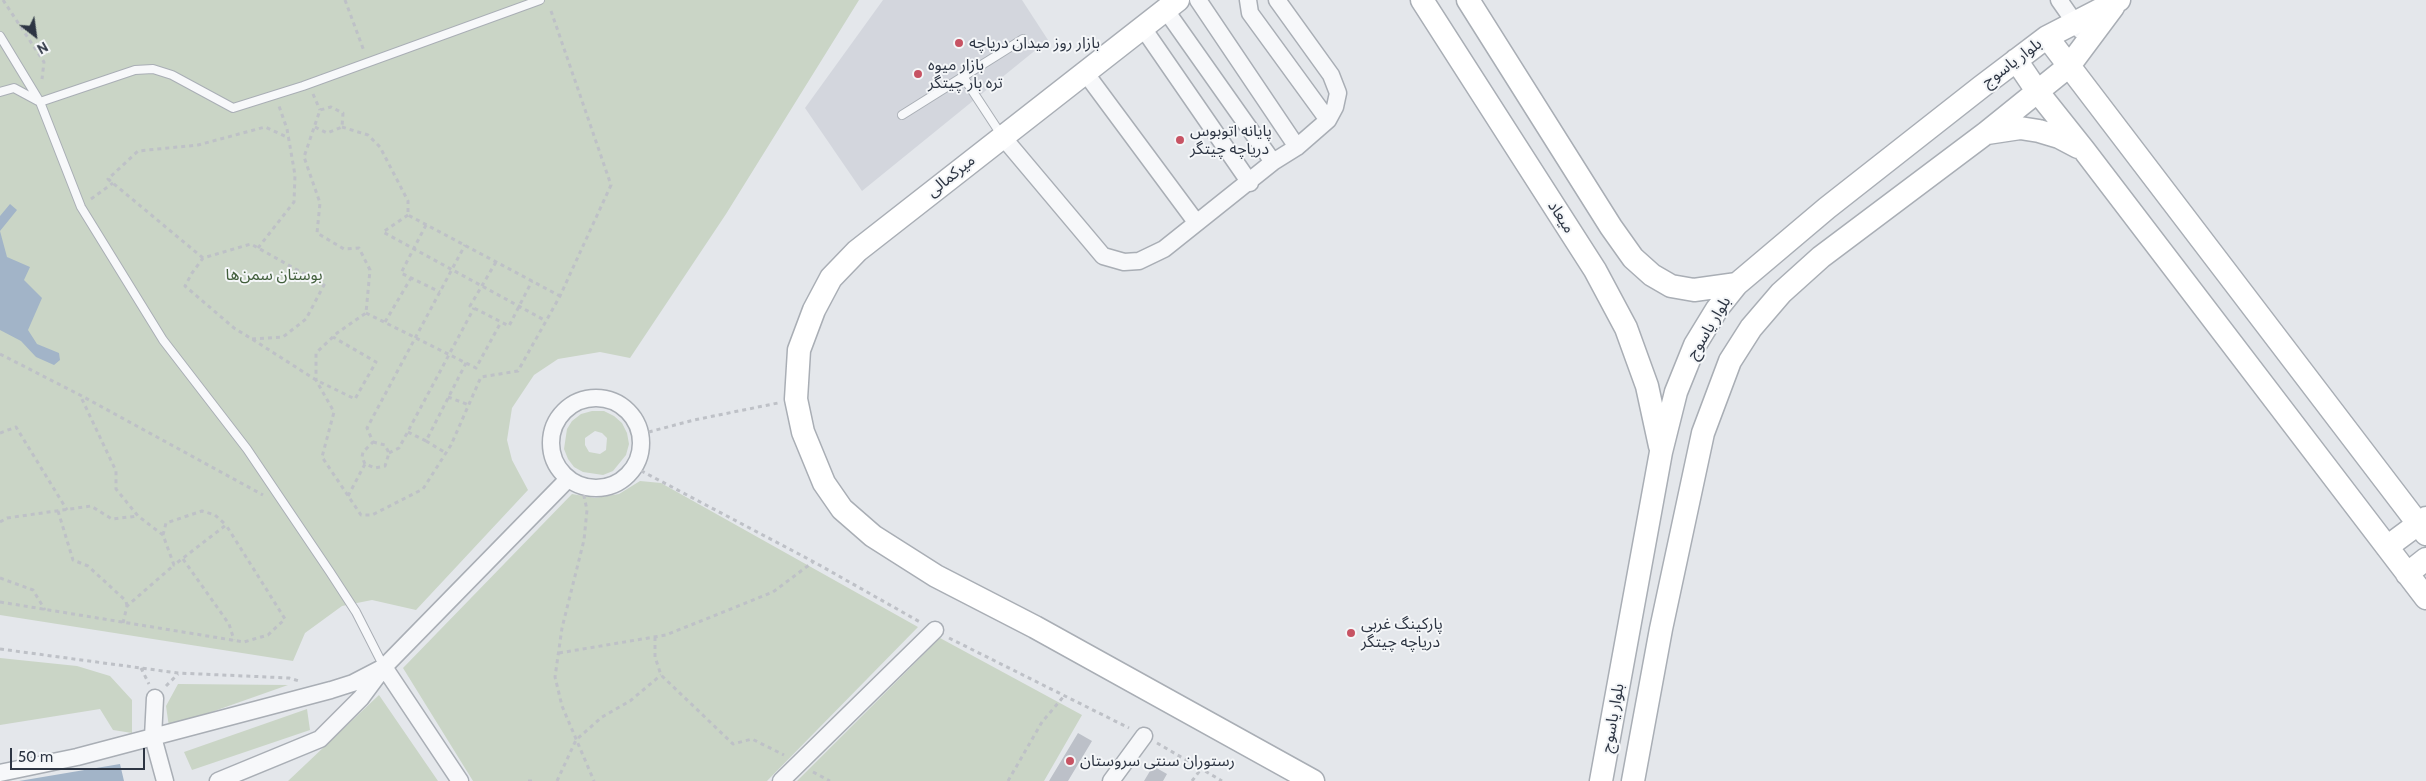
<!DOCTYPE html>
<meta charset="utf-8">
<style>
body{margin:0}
#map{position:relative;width:2426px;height:781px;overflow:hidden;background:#e4e7eb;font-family:Cabin,sans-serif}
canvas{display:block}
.north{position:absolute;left:10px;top:10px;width:50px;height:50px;-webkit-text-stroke:4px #f4f6f8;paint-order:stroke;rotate:150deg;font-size:14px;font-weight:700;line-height:20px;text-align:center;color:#2d3543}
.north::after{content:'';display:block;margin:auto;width:18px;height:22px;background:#2d3543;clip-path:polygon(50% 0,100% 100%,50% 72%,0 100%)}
.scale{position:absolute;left:10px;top:748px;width:135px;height:22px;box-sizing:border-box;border:2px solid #2d3543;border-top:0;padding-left:6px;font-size:15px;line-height:18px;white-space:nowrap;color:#2d3543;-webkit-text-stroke:4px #f4f6f8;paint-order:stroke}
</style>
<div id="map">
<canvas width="2426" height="781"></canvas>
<div class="north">N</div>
<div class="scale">50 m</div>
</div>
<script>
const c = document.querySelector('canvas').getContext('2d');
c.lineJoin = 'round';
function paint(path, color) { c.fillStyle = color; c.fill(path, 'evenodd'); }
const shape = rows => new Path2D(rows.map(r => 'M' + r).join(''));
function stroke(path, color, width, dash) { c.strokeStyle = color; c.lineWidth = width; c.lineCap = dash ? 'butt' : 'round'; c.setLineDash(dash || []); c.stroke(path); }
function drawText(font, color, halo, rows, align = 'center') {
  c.font = font + ' Cabin,"Noto Sans Arabic",sans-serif'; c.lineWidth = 4; c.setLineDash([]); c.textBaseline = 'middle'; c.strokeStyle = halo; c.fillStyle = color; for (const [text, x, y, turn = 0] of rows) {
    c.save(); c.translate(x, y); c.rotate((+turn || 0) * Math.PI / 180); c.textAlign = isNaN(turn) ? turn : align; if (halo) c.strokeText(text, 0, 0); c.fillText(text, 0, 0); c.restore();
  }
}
const built = shape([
 [883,0,1022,0,1048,40,862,191,805,108]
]);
const green = shape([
 [0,0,859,0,726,214,630,358,600,352,558,359,534,375,512,408,507,440,512,460,528,490,416,610,372,600,342,606,305,633,293,661,0,615],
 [592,411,604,411,614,416,622,423,627,433,629,444,626,455,613,471,603,475,583,472,574,467,568,459,564,449,567,429,572,421,581,414],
 [595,431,602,433,607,438,606,450,600,454,589,452,585,445,585,438],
 [640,481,661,483,918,627,767,781,473,781,403,668,572,494,595,498,619,494],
 [940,638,1082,715,1044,781,797,781],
 [0,658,77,666,110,676,132,700,132,733,113,730,100,709,0,725],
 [178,684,288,685,169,727,166,706],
 [379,695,438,781,288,781],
 [307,709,310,730,192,770,184,752]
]);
const water = shape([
 [10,204,17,210,0,231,7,257,30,267,24,280,42,298,28,330,37,344,59,353,60,360,54,365,36,357,21,341,0,330,0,216],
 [120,764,124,781,19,781]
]);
const building = shape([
 [1078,733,1092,741,1068,781,1049,781],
 [1153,766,1167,774,1163,781,1144,781]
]);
const path = shape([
 [3,0,44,62,42,79],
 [345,0,364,51],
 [313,94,320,110],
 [315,127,327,133,342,127,343,113,331,107,320,110,304,157,320,203,317,233,344,249,359,248,370,270,366,313,337,333,316,353,316,380,334,412,322,457,361,515,372,515,423,489,451,445,481,377,518,371,560,296,611,185,550,8],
 [342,127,368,135,380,147,408,201,408,215,560,296],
 [91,199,113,183],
 [408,215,383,232,546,321],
 [426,225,401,273,440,292],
 [258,248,294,202,295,175,287,129,279,106],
 [203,258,108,179,138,151,198,145,265,127,289,138],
 [496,262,470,306,509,326,532,281],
 [366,313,476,368,501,322],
 [385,322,411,278],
 [252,339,283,337,306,319,324,285,251,244,203,258,192,273,185,286,234,328,252,339,316,380,355,399,376,362,333,337],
 [0,354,80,395,263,495],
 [448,397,469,405],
 [408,432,426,441,466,363],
 [0,433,16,427,67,510],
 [641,434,694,420,778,403],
 [426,441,446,453],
 [373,442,385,445,389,453,385,466,375,468,365,464,362,457,363,452,373,442,367,428,465,245],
 [389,453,399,448,474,308],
 [634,467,814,562,920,622],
 [582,487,587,510,584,540,562,628,555,677,562,706,594,781],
 [348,496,365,464],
 [58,511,73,560,88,566,126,601,127,606],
 [0,522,7,518,91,506,112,519,138,516],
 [163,535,166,523,202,511,215,515,226,525],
 [183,559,229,624,234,640],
 [0,578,33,590,45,610],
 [0,602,244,642,268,635,285,619,226,525,174,565,163,535,138,516,116,489,116,471,80,395],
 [123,623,127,606,174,565],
 [655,637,655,657,661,675,733,744,752,739,784,755],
 [949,638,1129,728],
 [0,649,178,673,289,678,299,681],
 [559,653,666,635,773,592,813,562],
 [141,668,149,684],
 [166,686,178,674],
 [1157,743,1222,781],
 [813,772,830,781],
 [528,781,532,781],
 [557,781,576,740,602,717,630,701,661,675],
 [1008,781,1042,722,1064,696],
 [1192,781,1201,769]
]);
const lane = shape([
 [0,36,40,102,81,207,163,340,247,449,330,572,356,612,384,667],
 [964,78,1002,136],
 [0,92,14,88,40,102,135,70,153,69,172,75,233,108,303,86,540,0],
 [902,115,1023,39]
]);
const street = shape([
 [1198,0,1297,147],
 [1248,0,1250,13,1328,120],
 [2059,0,2080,30],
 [1165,9,1273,162],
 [1143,28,1250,183],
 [1084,71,1196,222],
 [1002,136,1103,256,1124,262,1139,261,1164,249,1273,162,1297,147,1328,120,1335,107,1338,93,1331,75,1277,0],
 '551 443a45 45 0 1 1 90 0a45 45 0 1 1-90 0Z',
 [384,667,460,781],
 [155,698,153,737,165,781],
 [0,773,77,757,331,690,353,683,380,669],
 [218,781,320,739,361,698,384,667,568,479],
 [781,781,935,630],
 [1111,781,1144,736]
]);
const secondary = shape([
 [1178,0,857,251,831,278,814,310,799,350,796,399,803,432,824,483,842,509,873,536,936,576,1035,627,1313,781],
 [1422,0,1595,270,1626,328,1647,386,1660,446],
 [1468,0,1611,227,1633,258,1652,275,1671,286,1694,290,1737,284],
 [2047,37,2426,534],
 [2016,60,2037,91,2084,150,2426,598],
 [1987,133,2020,128,2039,131,2059,137,2078,147],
 [2387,547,2426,518],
 [2407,574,2426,559],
 [1601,781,1661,452,1676,392,1695,345,1717,309,1737,284,1827,208,1981,87,2047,37,2119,0],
 [1633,781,1661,629,1703,433,1730,361,1751,328,1781,293,1821,257,1986,133,2069,66,2113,7]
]);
const markers = [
 [959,43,5,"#c75363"],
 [918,74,5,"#c75363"],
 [1180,140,5,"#c75363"],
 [1351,633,5,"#c75363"],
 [1070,761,5,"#c75363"]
];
const poiNames = [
 ["بازار روز میدان دریاچه",969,43],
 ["بازار میوه",928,65],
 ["تره بار چیتگر",928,83],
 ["پایانه اتوبوس",1190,131],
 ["دریاچه چیتگر",1190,149],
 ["پارکینگ غربی",1361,624],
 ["دریاچه چیتگر",1361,642],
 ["رستوران سنتی سروستان",1080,761]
];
const streetNames = [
 ["بلوار یاسوج",2012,63,-37],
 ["میرکمالی",951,176,-39],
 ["میعاد",1561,217,57],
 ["بلوار یاسوج",1709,328,-59],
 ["بلوار یاسوج",1613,718,-80]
];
const parkNames = [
 ["بوستان سمن‌ها",274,275]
];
paint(built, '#d3d6dd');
paint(green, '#cad5c6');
paint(water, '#a2b4c8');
paint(building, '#bcc0c8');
stroke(lane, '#a9aeb5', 10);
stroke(street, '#a9aeb5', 19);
stroke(secondary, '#a9aeb5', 25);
stroke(path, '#bec1c7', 3, [4, 4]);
stroke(lane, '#f7f8fa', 8);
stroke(street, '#f7f8fa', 16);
stroke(secondary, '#fff', 22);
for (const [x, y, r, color] of markers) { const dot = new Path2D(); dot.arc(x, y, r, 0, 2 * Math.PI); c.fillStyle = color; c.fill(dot); stroke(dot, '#f4f6f8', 2); }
drawText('16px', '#2d3543', '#f4f6f8', poiNames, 'left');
drawText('16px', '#2d3543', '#f4f6f8', streetNames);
drawText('16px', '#415e3b', '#f4f6f8', parkNames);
</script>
